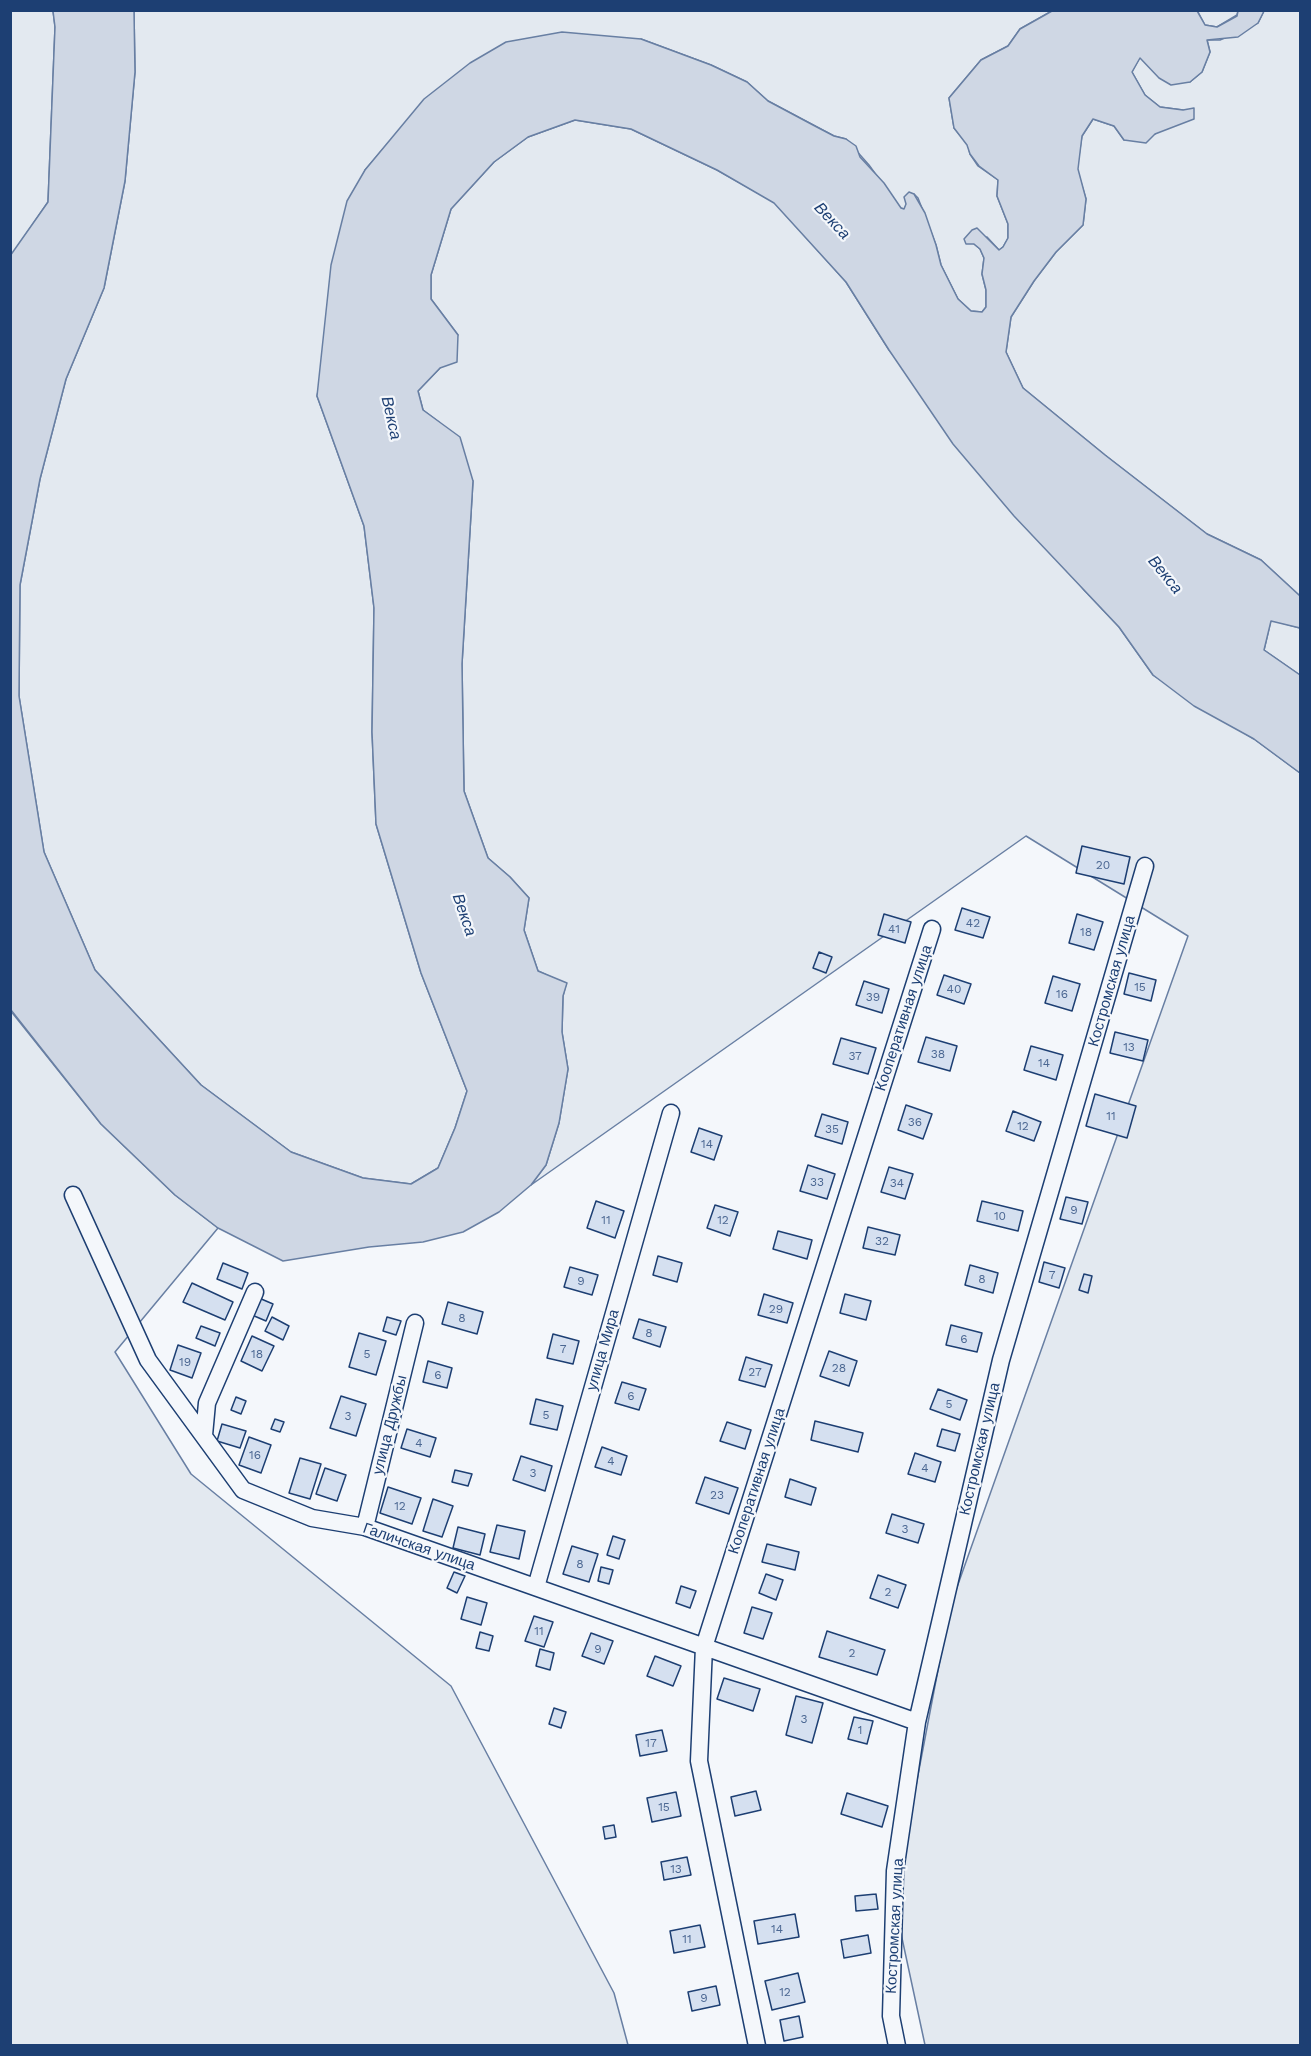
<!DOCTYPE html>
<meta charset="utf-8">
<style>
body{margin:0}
#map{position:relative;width:1311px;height:2056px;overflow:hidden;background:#f4f7fb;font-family:"Work Sans",sans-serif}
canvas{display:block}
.frame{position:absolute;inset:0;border:12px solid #1d3f73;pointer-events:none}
</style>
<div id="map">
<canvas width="1311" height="2056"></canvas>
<div class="frame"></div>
</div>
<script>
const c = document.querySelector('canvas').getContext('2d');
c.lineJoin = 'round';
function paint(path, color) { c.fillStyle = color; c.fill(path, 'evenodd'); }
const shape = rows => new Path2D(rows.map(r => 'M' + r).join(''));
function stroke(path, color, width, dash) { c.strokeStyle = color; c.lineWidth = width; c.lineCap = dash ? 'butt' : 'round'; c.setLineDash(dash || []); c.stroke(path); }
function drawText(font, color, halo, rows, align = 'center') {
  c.font = font + ' "Work Sans",sans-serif'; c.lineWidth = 4.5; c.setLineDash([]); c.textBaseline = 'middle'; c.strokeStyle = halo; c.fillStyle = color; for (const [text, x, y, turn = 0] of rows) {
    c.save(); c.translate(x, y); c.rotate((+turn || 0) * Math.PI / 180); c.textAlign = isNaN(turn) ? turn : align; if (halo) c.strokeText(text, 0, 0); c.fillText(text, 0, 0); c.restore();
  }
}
const green = shape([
 [1197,10,1238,11,1237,15,1217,27,1205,25,1197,10],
 [11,11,53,11,55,27,48,202,11,256,11,11],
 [134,11,1052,11,1020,29,1008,46,981,60,949,98,954,128,968,145,970,154,978,166,998,180,997,196,1008,224,1008,238,1003,247,999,250,987,237,974,244,980,249,984,258,982,274,986,290,986,307,982,312,971,311,958,299,941,265,936,245,918,198,914,194,904,209,900,208,869,165,846,139,834,136,768,101,747,82,711,65,641,39,389,142,365,170,317,396,364,526,374,608,372,732,376,824,421,973,467,1091,455,1128,438,1168,411,1184,363,1178,291,1152,201,1085,95,970,44,852,19,696,20,585,40,479,66,379,104,288,125,181,135,72,134,11],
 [1264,11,1300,11,1300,596,1261,560,1207,534,1105,455,1023,388,1006,352,1011,317,1034,281,1056,252,1083,225,1086,199,1077,169,1082,136,1093,119,1114,126,1124,140,1155,134,1183,110,1160,107,1145,95,1132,72,1140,57,1148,65,1190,82,1202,72,1210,52,1207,40,1220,40,1258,23,1264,11],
 [575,120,631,129,717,170,774,202,846,282,889,350,1084,590,1119,627,1153,675,1254,739,1300,773,1300,2045,925,2045,894,1901,950,1607,1188,936,1026,836,531,1185,546,1165,559,1123,568,1069,562,1032,563,996,566,984,538,971,524,930,529,898,510,877,488,858,464,791,462,664,473,481,439,422,423,410,418,391,440,368,458,335,431,299,431,275,451,209,494,162,528,137,575,120],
 [1271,620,1300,628,1300,675,1264,650,1271,620],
 [10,1010,101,1124,175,1195,218,1228,115,1352,191,1474,451,1686,614,1993,628,2045,11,2045,10,1010]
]);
const water = shape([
 [53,11,134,11,135,72,125,181,104,288,66,379,40,479,20,585,19,696,44,852,95,970,201,1085,291,1152,363,1178,411,1184,438,1168,455,1128,467,1091,421,973,376,824,372,732,374,608,364,526,317,396,331,265,347,201,365,170,424,99,470,63,506,42,562,32,641,39,711,65,747,82,768,101,813,125,834,136,846,139,856,146,860,157,884,183,901,208,904,209,906,204,904,197,909,192,914,194,925,213,936,245,941,265,958,299,971,311,982,312,986,307,986,290,982,274,984,258,980,249,974,244,966,244,964,239,972,230,977,228,999,250,1003,247,1008,238,1008,224,997,196,998,180,979,166,970,154,967,145,954,128,949,98,981,60,1008,46,1020,29,1052,11,1197,11,1205,25,1217,27,1237,16,1238,11,1264,11,1258,23,1238,37,1207,40,1210,52,1202,72,1190,82,1171,85,1159,78,1140,58,1132,72,1145,95,1160,107,1183,110,1194,108,1194,119,1155,134,1146,143,1124,140,1114,126,1093,119,1082,136,1078,169,1086,199,1083,225,1056,252,1034,281,1011,317,1006,352,1023,388,1105,455,1207,534,1261,560,1300,596,1300,628,1271,621,1264,650,1300,675,1300,773,1254,739,1194,706,1153,675,1119,627,1014,516,953,444,889,350,846,282,774,203,717,170,631,129,575,120,528,137,494,162,451,209,431,275,431,299,458,335,457,362,440,368,418,391,423,410,460,437,473,481,462,664,464,791,488,858,510,877,529,898,524,930,538,971,567,983,563,996,562,1032,568,1069,559,1123,546,1165,531,1185,499,1212,463,1232,423,1242,369,1247,283,1261,218,1228,175,1195,101,1124,11,1010,10,256,48,202,55,27,53,11]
]);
const building = shape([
 [1082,846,1130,857,1124,884,1076,873,1082,846],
 [962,908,990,917,983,938,955,930,962,908],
 [884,914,911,922,905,943,878,935,884,914],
 [1077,914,1103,922,1094,950,1069,943,1077,914],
 [819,952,832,957,826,973,813,968,819,952],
 [1129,973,1156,980,1151,1001,1124,994,1129,973],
 [944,975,971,984,964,1004,937,995,944,975],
 [1053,976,1080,984,1072,1011,1045,1003,1053,976],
 [864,981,889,989,882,1013,856,1005,864,981],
 [1115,1032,1148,1040,1143,1061,1110,1053,1115,1032],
 [926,1037,957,1046,950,1071,918,1062,926,1037],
 [841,1038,876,1048,868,1074,833,1064,841,1038],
 [1031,1046,1063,1055,1056,1080,1024,1070,1031,1046],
 [1095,1094,1136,1106,1127,1138,1086,1126,1095,1094],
 [906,1105,932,1114,923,1139,898,1130,906,1105],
 [1013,1111,1041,1122,1034,1141,1006,1131,1013,1111],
 [822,1114,848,1122,842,1144,815,1136,822,1114],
 [699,1128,722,1136,714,1160,691,1152,699,1128],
 [808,1165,835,1174,827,1199,800,1191,808,1165],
 [889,1167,913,1174,905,1199,881,1192,889,1167],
 [1066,1197,1088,1202,1082,1224,1060,1219,1066,1197],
 [596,1201,624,1211,615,1238,587,1228,596,1201],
 [982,1201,1023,1211,1018,1231,977,1221,982,1201],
 [715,1205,738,1212,730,1236,707,1228,715,1205],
 [868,1227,900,1235,895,1255,863,1248,868,1227],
 [778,1231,812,1240,807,1259,773,1249,778,1231],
 [658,1256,682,1263,677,1282,653,1275,658,1256],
 [1044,1262,1065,1268,1059,1288,1039,1282,1044,1262],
 [223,1263,248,1273,242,1289,217,1279,223,1263],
 [970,1265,998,1273,993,1293,965,1285,970,1265],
 [570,1267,598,1275,592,1295,564,1287,570,1267],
 [1084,1274,1092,1276,1088,1293,1079,1290,1084,1274],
 [192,1283,233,1302,225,1320,183,1302,192,1283],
 [764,1294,793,1303,787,1323,758,1315,764,1294],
 [845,1294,871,1301,866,1320,840,1313,845,1294],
 [259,1298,273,1304,266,1321,252,1315,259,1298],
 [448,1302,483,1312,477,1334,442,1324,448,1302],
 [272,1317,289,1326,283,1340,265,1331,272,1317],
 [387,1317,401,1321,396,1335,383,1331,387,1317],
 [639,1319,666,1327,660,1347,633,1338,639,1319],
 [951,1325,982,1333,977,1352,946,1345,951,1325],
 [201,1326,220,1333,215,1346,196,1338,201,1326],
 [359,1333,386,1341,376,1375,349,1367,359,1333],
 [553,1334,579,1341,573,1364,547,1358,553,1334],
 [252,1336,274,1346,262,1371,241,1361,252,1336],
 [178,1345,201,1353,192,1378,170,1370,178,1345],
 [829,1351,857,1361,849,1386,820,1376,829,1351],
 [746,1357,772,1365,765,1387,739,1380,746,1357],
 [428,1361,452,1368,447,1388,423,1382,428,1361],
 [622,1382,646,1389,639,1410,615,1403,622,1382],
 [938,1389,967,1400,960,1420,930,1409,938,1389],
 [341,1396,366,1404,356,1436,330,1428,341,1396],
 [236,1397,246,1401,241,1414,231,1410,236,1397],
 [536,1399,563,1406,557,1430,530,1424,536,1399],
 [275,1419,284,1422,280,1432,271,1429,275,1419],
 [815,1421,863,1433,858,1452,811,1440,815,1421],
 [727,1422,751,1430,745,1449,720,1441,727,1422],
 [222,1424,246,1431,240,1448,217,1441,222,1424],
 [407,1429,436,1438,430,1457,401,1448,407,1429],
 [942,1429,960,1434,955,1451,937,1446,942,1429],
 [249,1437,271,1445,261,1473,239,1465,249,1437],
 [602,1447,627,1456,621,1475,595,1467,602,1447],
 [915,1453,941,1462,935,1482,908,1474,915,1453],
 [521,1456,552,1466,545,1491,513,1480,521,1456],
 [300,1458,321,1464,310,1499,289,1493,300,1458],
 [325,1468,346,1475,337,1501,316,1494,325,1468],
 [455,1470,472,1474,468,1486,452,1482,455,1470],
 [705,1477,738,1488,729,1514,696,1503,705,1477],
 [790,1479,816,1488,811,1505,785,1497,790,1479],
 [388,1487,421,1498,412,1524,380,1513,388,1487],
 [433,1499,453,1506,442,1537,423,1531,433,1499],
 [892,1514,924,1524,918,1543,886,1533,892,1514],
 [497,1525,525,1531,519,1559,490,1552,497,1525],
 [458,1527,485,1534,480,1555,453,1548,458,1527],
 [613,1536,625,1540,619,1559,607,1555,613,1536],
 [767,1544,799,1552,795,1570,762,1562,767,1544],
 [572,1546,598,1554,589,1582,563,1574,572,1546],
 [601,1567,613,1570,609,1584,598,1581,601,1567],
 [454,1572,465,1576,457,1593,447,1588,454,1572],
 [766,1574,783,1580,776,1600,759,1593,766,1574],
 [878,1575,906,1585,898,1608,870,1598,878,1575],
 [681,1586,696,1591,690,1608,676,1603,681,1586],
 [467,1597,487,1603,481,1625,461,1619,467,1597],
 [752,1607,772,1613,763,1639,744,1633,752,1607],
 [534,1616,553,1622,544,1647,525,1641,534,1616],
 [827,1631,885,1650,877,1675,819,1657,827,1631],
 [480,1632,493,1636,489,1651,476,1648,480,1632],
 [591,1633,613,1641,604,1664,582,1656,591,1633],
 [540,1649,554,1653,550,1670,536,1666,540,1649],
 [655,1656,681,1666,673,1686,647,1676,655,1656],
 [724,1678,760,1689,753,1711,717,1699,724,1678],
 [796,1696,823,1703,812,1743,786,1735,796,1696],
 [554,1708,566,1712,561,1728,549,1724,554,1708],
 [854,1717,873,1721,867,1744,848,1739,854,1717],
 [662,1730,667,1751,640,1756,636,1735,662,1730],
 [756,1791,761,1810,735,1816,731,1797,756,1791],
 [676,1792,681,1816,652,1822,647,1798,676,1792],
 [847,1793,888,1806,882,1827,841,1814,847,1793],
 [614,1825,616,1837,605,1839,603,1827,614,1825],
 [687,1857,691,1875,664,1880,661,1862,687,1857],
 [876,1894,878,1909,856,1911,855,1896,876,1894],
 [795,1914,799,1937,758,1944,754,1921,795,1914],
 [700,1925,705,1947,674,1953,670,1931,700,1925],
 [868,1935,871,1953,844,1958,841,1940,868,1935],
 [798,1973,805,2002,772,2010,765,1981,798,1973],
 [716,1986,720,2005,692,2011,688,1992,716,1986],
 [799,2016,803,2037,784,2041,780,2020,799,2016]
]);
const minor = shape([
 [73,1195,148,1360,243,1490,312,1518,365,1527,917,1722],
 [204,1435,207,1403,255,1292],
 [365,1527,415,1323],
 [536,1587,671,1113],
 [757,2046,699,1761,704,1647,932,929],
 [897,2046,891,2016,895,1871,917,1722,1001,1360,1145,866]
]);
const numberNames = [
 ["20",1103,865],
 ["42",973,923],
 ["41",894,929],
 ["18",1086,932],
 ["15",1140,987],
 ["40",954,989],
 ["16",1062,994],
 ["39",873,997],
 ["13",1129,1047],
 ["38",938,1054],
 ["37",855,1056],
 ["14",1044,1063],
 ["11",1111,1116],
 ["36",915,1122],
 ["12",1023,1126],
 ["35",832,1129],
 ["14",707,1144],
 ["33",817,1182],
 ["34",897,1183],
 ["9",1074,1210],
 ["10",1000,1216],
 ["11",606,1220],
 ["12",723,1220],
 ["32",882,1241],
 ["7",1052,1275],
 ["8",982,1279],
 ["9",581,1281],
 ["29",776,1309],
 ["8",462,1318],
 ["8",649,1333],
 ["6",964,1339],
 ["7",563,1349],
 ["18",257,1354],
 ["5",367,1354],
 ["19",185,1362],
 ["28",839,1368],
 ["27",755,1372],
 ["6",438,1375],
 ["6",631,1396],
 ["5",949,1404],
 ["5",546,1415],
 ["3",348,1416],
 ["4",419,1443],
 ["16",255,1455],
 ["4",611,1461],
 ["4",925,1468],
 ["3",533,1473],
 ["23",717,1495],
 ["12",400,1506],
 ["3",905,1529],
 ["8",580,1564],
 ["2",888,1592],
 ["11",539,1631],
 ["9",598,1649],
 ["2",852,1653],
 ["3",804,1719],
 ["1",860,1730],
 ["17",651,1743],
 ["15",664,1807],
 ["13",676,1869],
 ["14",777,1929],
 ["11",687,1939],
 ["12",785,1992],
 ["9",704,1998]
];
const streetNames = [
 ["Костромская улица",1112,981,-74],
 ["Кооперативная улица",904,1018,-72],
 ["улица Мира",603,1350,-74],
 ["улица Дружбы",390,1425,-76],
 ["Костромская улица",980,1449,-77],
 ["Кооперативная улица",757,1481,-72],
 ["Галичская улица",419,1547,19],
 ["Костромская улица",895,1926,-87]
];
const waterNames = [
 ["Векса",832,221,47],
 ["Векса",391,418,77],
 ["Векса",1165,575,51],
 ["Векса",464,915,71]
];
paint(green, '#e3e9f0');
stroke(green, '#687fa3', 1.5);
paint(water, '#cfd7e4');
stroke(water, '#687fa3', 1.5);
paint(building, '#d5e0f0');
stroke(building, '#1d3f73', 1.5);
stroke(minor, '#1d3f73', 19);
stroke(minor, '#f4f7fb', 16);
drawText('12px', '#4b6792', null, numberNames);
drawText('15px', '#1d3f73', '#f4f7fb', streetNames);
drawText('italic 16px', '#1d3f73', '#f4f7fb', waterNames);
</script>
